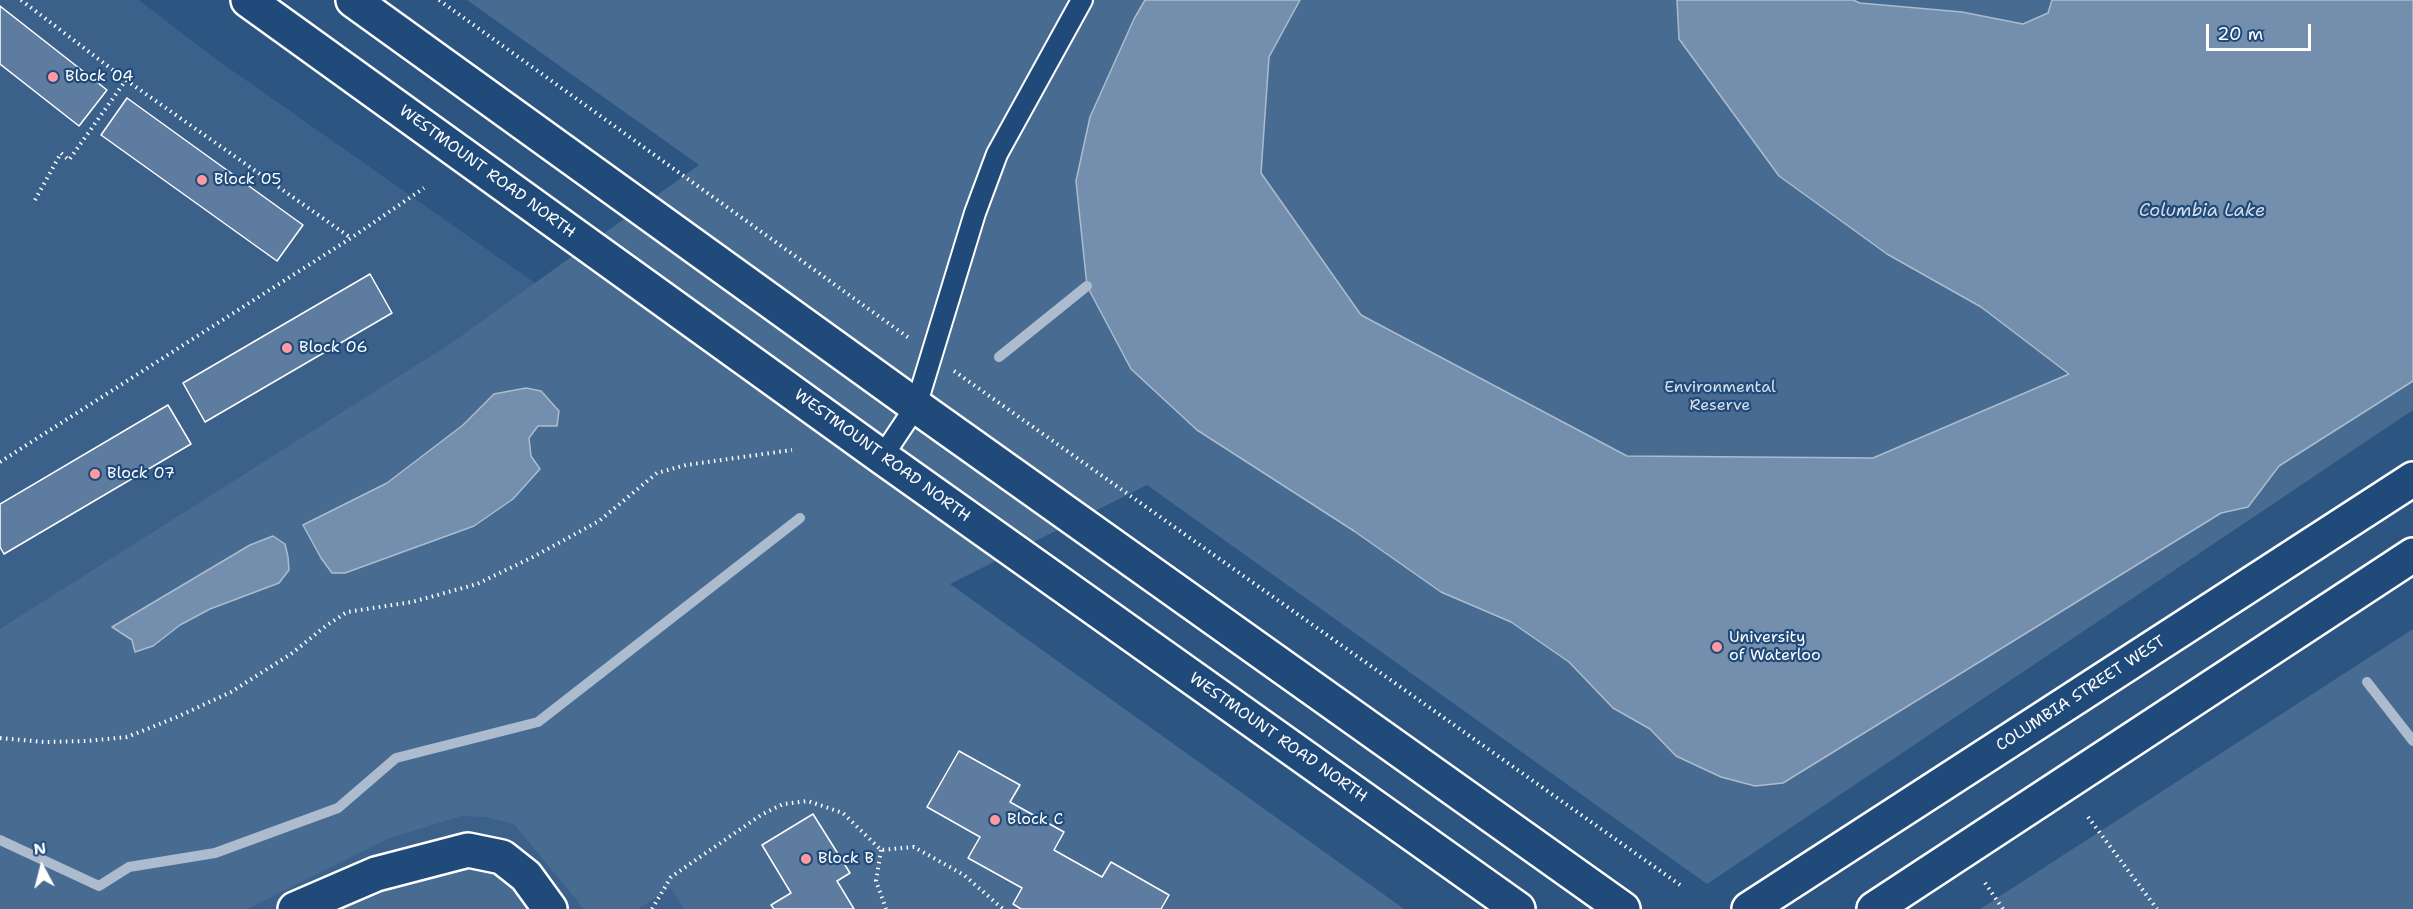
<!DOCTYPE html>
<style>
body{margin:0}
#map{position:relative;width:2413px;height:909px;overflow:hidden;background:#2c5582;font-family:"Shantell Sans",sans-serif}
canvas{display:block}
.north{position:absolute;left:12px;top:837px;width:60px;height:60px;-webkit-text-stroke:4px #1f4a7a;paint-order:stroke;rotate:353deg;font-size:16px;font-weight:700;line-height:24px;text-align:center;color:#fff}
.north::after{content:'';display:block;margin:auto;width:21px;height:27px;background:#fff;clip-path:polygon(50% 0,100% 100%,50% 72%,0 100%)}
.scale{position:absolute;left:2206px;top:24px;width:105px;height:27px;box-sizing:border-box;border:3px solid #fff;border-top:0;padding-left:8px;font-size:18px;line-height:21px;white-space:nowrap;color:#fff;-webkit-text-stroke:4px #1f4a7a;paint-order:stroke}
</style>
<div id="map">
<canvas width="2413" height="909"></canvas>
<div class="north">N</div>
<div class="scale">20 m</div>
</div>
<script>
const c = document.querySelector('canvas').getContext('2d');
c.lineJoin = 'round';
function paint(path, color) { c.fillStyle = color; c.fill(path, 'evenodd'); }
const shape = rows => new Path2D(rows.map(r => 'M' + r).join(''));
function stroke(path, color, width, dash) { c.strokeStyle = color; c.lineWidth = width; c.lineCap = dash ? 'butt' : 'round'; c.setLineDash(dash || []); c.stroke(path); }
function drawText(font, color, halo, rows, align = 'center') {
  c.font = font + ' "Shantell Sans",sans-serif'; c.lineWidth = 4.5; c.setLineDash([]); c.textBaseline = 'middle'; c.strokeStyle = halo; c.fillStyle = color; for (const [text, x, y, turn = 0] of rows) {
    c.save(); c.translate(x, y); c.rotate((+turn || 0) * Math.PI / 180); c.textAlign = isNaN(turn) ? turn : align; if (halo) c.strokeText(text, 0, 0); c.fillText(text, 0, 0); c.restore();
  }
}
const built = shape([
 [0,0,139,0,213,57,535,283,949,584,1404,909,0,909]
]);
const green = shape([
 [467,0,2413,0,2413,410,1707,884,1147,485,950,584,1404,909,684,909,671,888,638,909,584,909,514,824,486,817,461,816,387,839,247,909,0,909,0,629,453,342,699,165],
 [2413,629,2413,909,1980,909,2082,843],
 [451,863,484,867,510,883,528,909,340,909]
]);
const water = shape([
 [1145,0,1300,0,1269,57,1261,173,1361,315,1627,456,1873,458,2069,374,1981,307,1887,254,1779,176,1679,39,1677,0,1853,0,1860,3,1962,12,2023,24,2048,13,2052,0,2413,0,2413,381,2279,466,2248,507,2221,513,1783,783,1755,786,1721,777,1676,756,1650,729,1613,708,1569,662,1511,622,1441,592,1354,531,1197,430,1131,369,1087,286,1076,181,1090,117,1134,19,1145,0],
 [526,388,541,391,559,411,557,426,538,426,529,438,531,456,540,469,513,499,474,526,345,573,332,573,321,558,303,525,387,483,463,425,494,394,526,388],
 [273,536,285,544,288,557,289,570,279,583,210,609,180,625,153,646,135,652,132,640,112,627,250,545,273,536]
]);
const stream = shape([
 [999,357,1087,286],
 [2367,682,2413,741],
 [0,840,99,886,129,867,215,853,338,808,396,758,538,722,800,518]
]);
const building = shape([
 [0,6,107,90,79,126,0,64,0,6],
 [127,98,303,225,277,261,101,135,127,98],
 [370,274,392,313,205,422,183,383,370,274],
 [168,405,191,444,4,554,0,547,0,504,168,405],
 [959,751,1020,785,1010,802,1064,832,1054,850,1102,877,1111,862,1169,895,1161,909,1021,909,1013,904,1022,888,968,858,980,837,927,807,959,751],
 [813,814,850,873,837,881,854,909,774,909,771,905,791,893,762,845,813,814]
]);
const path = shape([
 [21,0,126,80,351,238],
 [439,0,909,338],
 [35,200,61,153,69,160,126,80],
 [954,371,1683,887],
 [0,462,351,238,424,188],
 [0,738,44,742,87,741,127,737,177,717,231,692,291,654,327,625,347,612,412,602,477,584,533,557,599,521,657,473,686,465,792,450],
 [2088,817,2157,909],
 [881,850,876,881,886,909],
 [1985,883,2003,909],
 [652,909,671,877,761,815,783,804,808,801,843,813,881,850,914,847,964,875,1003,909]
]);
const service = shape([
 [882,457,916,406,975,213,997,154,1082,0]
]);
const minor = shape([
 [295,909,376,874,468,850,502,857,526,876,550,909]
]);
const secondary = shape([
 [248,0,882,457,1518,909],
 [353,0,916,406,1623,909],
 [1749,909,2413,479],
 [1874,909,2413,555]
]);
const markers = [
 [53,77,6,"#ff9aa2"],
 [202,180,6,"#ff9aa2"],
 [287,348,6,"#ff9aa2"],
 [95,474,6,"#ff9aa2"],
 [1717,647,6,"#ff9aa2"],
 [995,820,6,"#ff9aa2"],
 [806,859,6,"#ff9aa2"]
];
const poiNames = [
 ["Block 04",65,77],
 ["Block 05",214,180],
 ["Block 06",299,348],
 ["Block 07",107,474],
 ["University",1729,638],
 ["of Waterloo",1729,656],
 ["Block C",1007,820],
 ["Block B",818,859]
];
const streetNames = [
 ["WESTMOUNT ROAD NORTH",487,172,36],
 ["WESTMOUNT ROAD NORTH",882,456,36],
 ["COLUMBIA STREET WEST",2081,694,-33],
 ["WESTMOUNT ROAD NORTH",1278,738,35]
];
const parkNames = [
 ["Environmental",1720,388],
 ["Reserve",1720,406]
];
const waterNames = [
 ["Columbia Lake",2202,211]
];
paint(built, '#3b618b');
paint(green, '#486b92');
paint(water, '#748fad');
stroke(water, '#acbcce', 1.5);
stroke(stream, '#acbcce', 10);
paint(building, '#5e7c9f');
stroke(building, '#fff', 1.5);
stroke(service, '#fff', 24);
stroke(minor, '#fff', 38);
stroke(secondary, '#fff', 38);
stroke(path, '#fff', 4, [1.5, 4.5]);
stroke(service, '#1f4a7a', 20);
stroke(minor, '#1f4a7a', 33);
stroke(secondary, '#1f4a7a', 33);
for (const [x, y, r, color] of markers) { const dot = new Path2D(); dot.arc(x, y, r, 0, 2 * Math.PI); c.fillStyle = color; c.fill(dot); stroke(dot, '#1f4a7a', 2); }
drawText('16px', '#fff', '#1f4a7a', poiNames, 'left');
drawText('16px', '#fff', '#1f4a7a', streetNames);
drawText('16px', '#dae1e9', '#1f4a7a', parkNames);
drawText('italic 18px', '#d5dde6', '#1f4a7a', waterNames);
</script>
